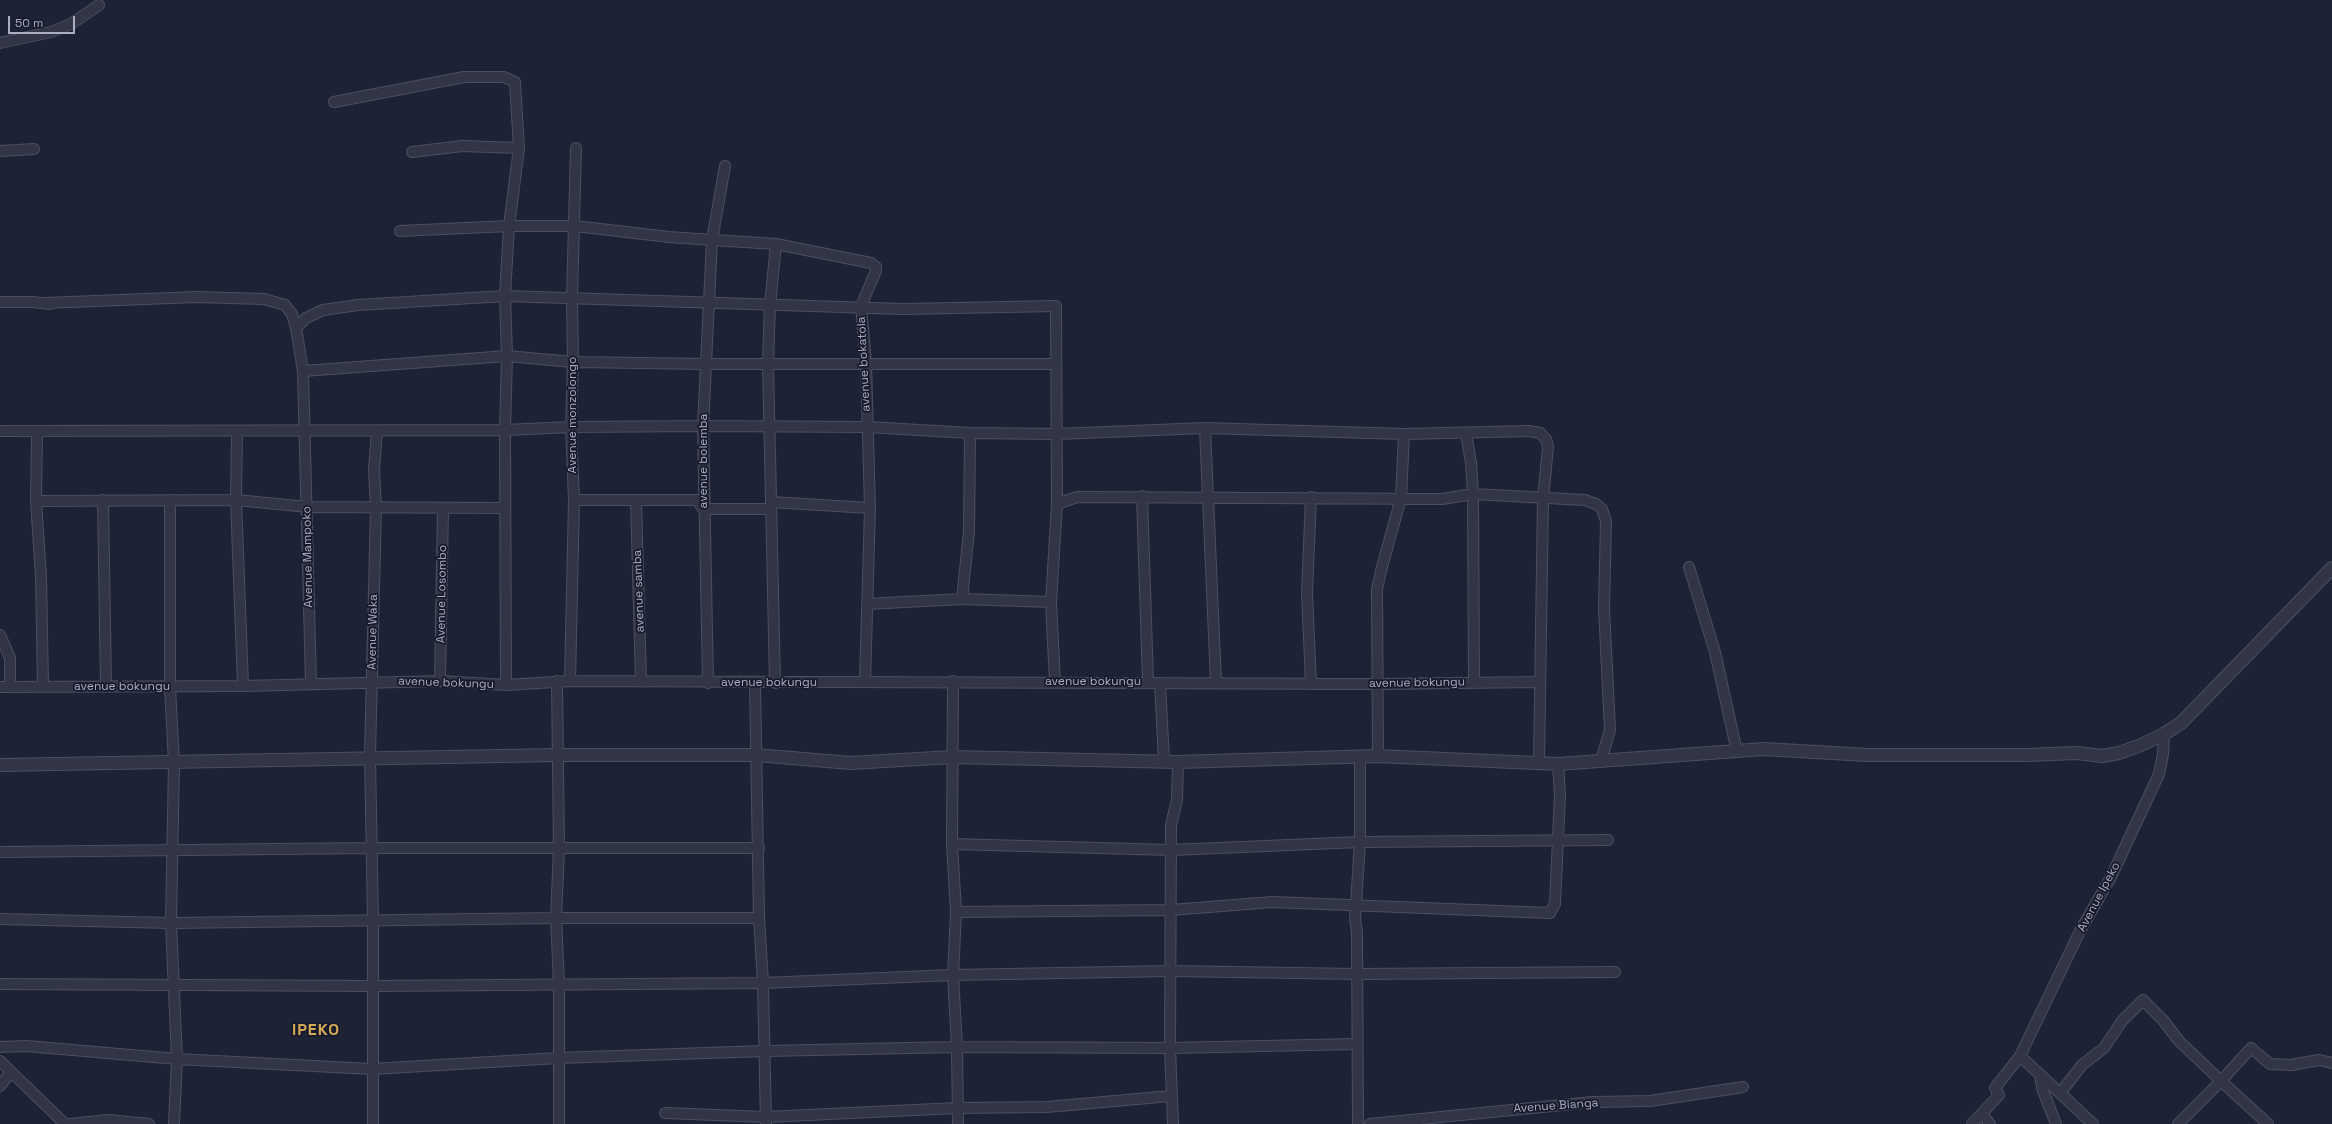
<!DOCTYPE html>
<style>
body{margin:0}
#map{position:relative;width:2332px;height:1124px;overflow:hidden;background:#1e2235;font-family:"Space Grotesk",sans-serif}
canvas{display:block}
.scale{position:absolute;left:8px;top:16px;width:67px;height:18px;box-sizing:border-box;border:2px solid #abaec3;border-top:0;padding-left:5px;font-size:12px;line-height:14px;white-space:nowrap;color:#abaec3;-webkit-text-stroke:3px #171a2a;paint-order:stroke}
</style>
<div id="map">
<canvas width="2332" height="1124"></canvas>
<div class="scale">50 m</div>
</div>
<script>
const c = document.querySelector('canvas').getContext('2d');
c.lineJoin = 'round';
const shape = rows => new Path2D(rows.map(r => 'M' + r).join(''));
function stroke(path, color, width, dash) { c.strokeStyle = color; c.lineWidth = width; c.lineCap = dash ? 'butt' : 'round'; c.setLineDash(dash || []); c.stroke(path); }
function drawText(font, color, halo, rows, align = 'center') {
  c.font = font + ' "Space Grotesk",sans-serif'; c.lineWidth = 3.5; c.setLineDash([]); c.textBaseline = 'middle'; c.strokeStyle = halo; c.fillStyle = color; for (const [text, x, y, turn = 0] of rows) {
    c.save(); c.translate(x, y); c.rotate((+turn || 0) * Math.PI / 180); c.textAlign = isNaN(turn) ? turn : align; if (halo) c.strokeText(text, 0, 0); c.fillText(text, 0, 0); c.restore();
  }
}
const minor = shape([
 [0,43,51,32,71,24,99,5],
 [334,102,464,77,504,77,515,82,519,148,462,146,412,152],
 [0,151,34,149],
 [725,166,712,240,776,244,871,263,876,267,876,271,861,306,866,363,870,508,865,682],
 [400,231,509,226,575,226,669,237,712,240,703,426,708,683],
 [0,302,33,302,50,304],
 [45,303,196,297,264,299,285,305,292,314,296,328],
 [303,371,507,356,573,362,707,364,1055,364],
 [1205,428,1216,683],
 [0,431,505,430,571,427,703,426,868,427,970,433,1057,434,1205,428,1404,434,1529,431,1540,433,1546,439,1548,447,1543,499,1539,763],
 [237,432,236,500,243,686],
 [37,433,36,501,41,576,43,686],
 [1466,433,1471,463,1473,494,1474,683],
 [1142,496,1148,682],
 [103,500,106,687],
 [170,500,170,687,174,763,171,923,177,1059,174,1124],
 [574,500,697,500,703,509,770,509],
 [636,500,641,682],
 [36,501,236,500,308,507,505,508],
 [771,502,870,508],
 [1057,504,1077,497,1442,499,1473,494,1585,500,1596,504,1602,509,1606,521,1604,608,1610,730,1601,761],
 [1689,567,1715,652,1737,752],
 [962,599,969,531,970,433],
 [867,604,962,599,1051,602],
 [0,635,10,658,10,687],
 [440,681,443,508],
 [557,681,559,849,556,918,559,983,559,1124],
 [570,681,574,500,571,427,573,362,572,298,576,148],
 [953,681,952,844,956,912,953,975,957,1047,958,1124],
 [755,683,759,918,763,983,766,1123],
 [775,683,768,363,770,305,776,244],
 [1160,683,1164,761],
 [311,684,303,371,296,328,306,318,323,310,358,305,505,296,903,309,1056,306,1057,504,1051,602,1055,682],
 [1311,684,1307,593,1311,497],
 [506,685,505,430,507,356,505,296,509,226,519,148],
 [0,687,243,686,440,681,506,685,570,681,1378,684,1539,682],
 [1378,756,1377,589,1382,567,1401,498,1404,434],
 [952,844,1171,850,1360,842,1608,840],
 [0,852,370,848,759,848],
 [956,912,1171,910,1272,902,1550,913,1555,904,1560,795,1558,764],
 [0,919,171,923,556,918,759,918],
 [0,984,373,986,763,983,953,975,1171,971,1357,974,1615,972],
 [0,1047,26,1046,177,1059,372,1069,558,1058,765,1051,957,1047,1170,1048,1357,1044],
 [2020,1056,2093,1124],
 [0,1061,65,1124],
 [2040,1074,2042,1088,2056,1124],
 [0,1086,11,1072],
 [2061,1092,2082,1065,2104,1048,2122,1021,2143,1000,2163,1020,2179,1041,2221,1081,2178,1124],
 [665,1113,766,1117,957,1108,1047,1107,1171,1096],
 [1982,1114,1990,1124],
 [70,1124,108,1120,149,1124],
 [373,1124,373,920,370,756,376,507,374,470,377,431],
 [1173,1124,1170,1048,1171,825,1177,800,1178,762],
 [1358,1124,1357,932,1355,919,1360,842,1360,758],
 [1370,1124,1593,1102,1650,1101,1743,1087],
 [1972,1124,1999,1095,1995,1088,2020,1056,2080,931,2111,877,2159,774,2163,754,2164,734],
 [2268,1124,2221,1081,2251,1048,2270,1064,2291,1065,2319,1060,2332,1063]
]);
const tertiary = shape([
 [0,765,558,755,756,755,851,763,952,757,1178,762,1378,756,1558,764,1764,749,1867,755,2026,755,2077,753,2102,756,2119,753,2141,745,2164,734,2181,723,2332,568]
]);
const streetNames = [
 ["avenue bokatola",864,364,-93],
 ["Avenue monzolongo",573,415,-90],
 ["avenue bolemba",704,461,-90],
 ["Avenue Mampoko",308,557,-91],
 ["avenue samba",639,591,-92],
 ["Avenue Losombo",442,594,-89],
 ["Avenue Waka",373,632,-89],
 ["avenue bokungu",1093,682],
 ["avenue bokungu",446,683,2],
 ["avenue bokungu",769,683],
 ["avenue bokungu",1417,683,-1],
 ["avenue bokungu",122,687],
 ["Avenue Ipeko",2099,897,-62],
 ["Avenue Bianga",1556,1106,-4]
];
const districtNames = [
 ["IPEKO",316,1031]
];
stroke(minor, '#4c4f61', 12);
stroke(tertiary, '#4c4f61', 14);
stroke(minor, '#313545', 10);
stroke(tertiary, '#313545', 12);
drawText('12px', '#abaec3', '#171a2a', streetNames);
c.letterSpacing = '1px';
drawText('bold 16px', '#d3ab56', '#171a2a', districtNames);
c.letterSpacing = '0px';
</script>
